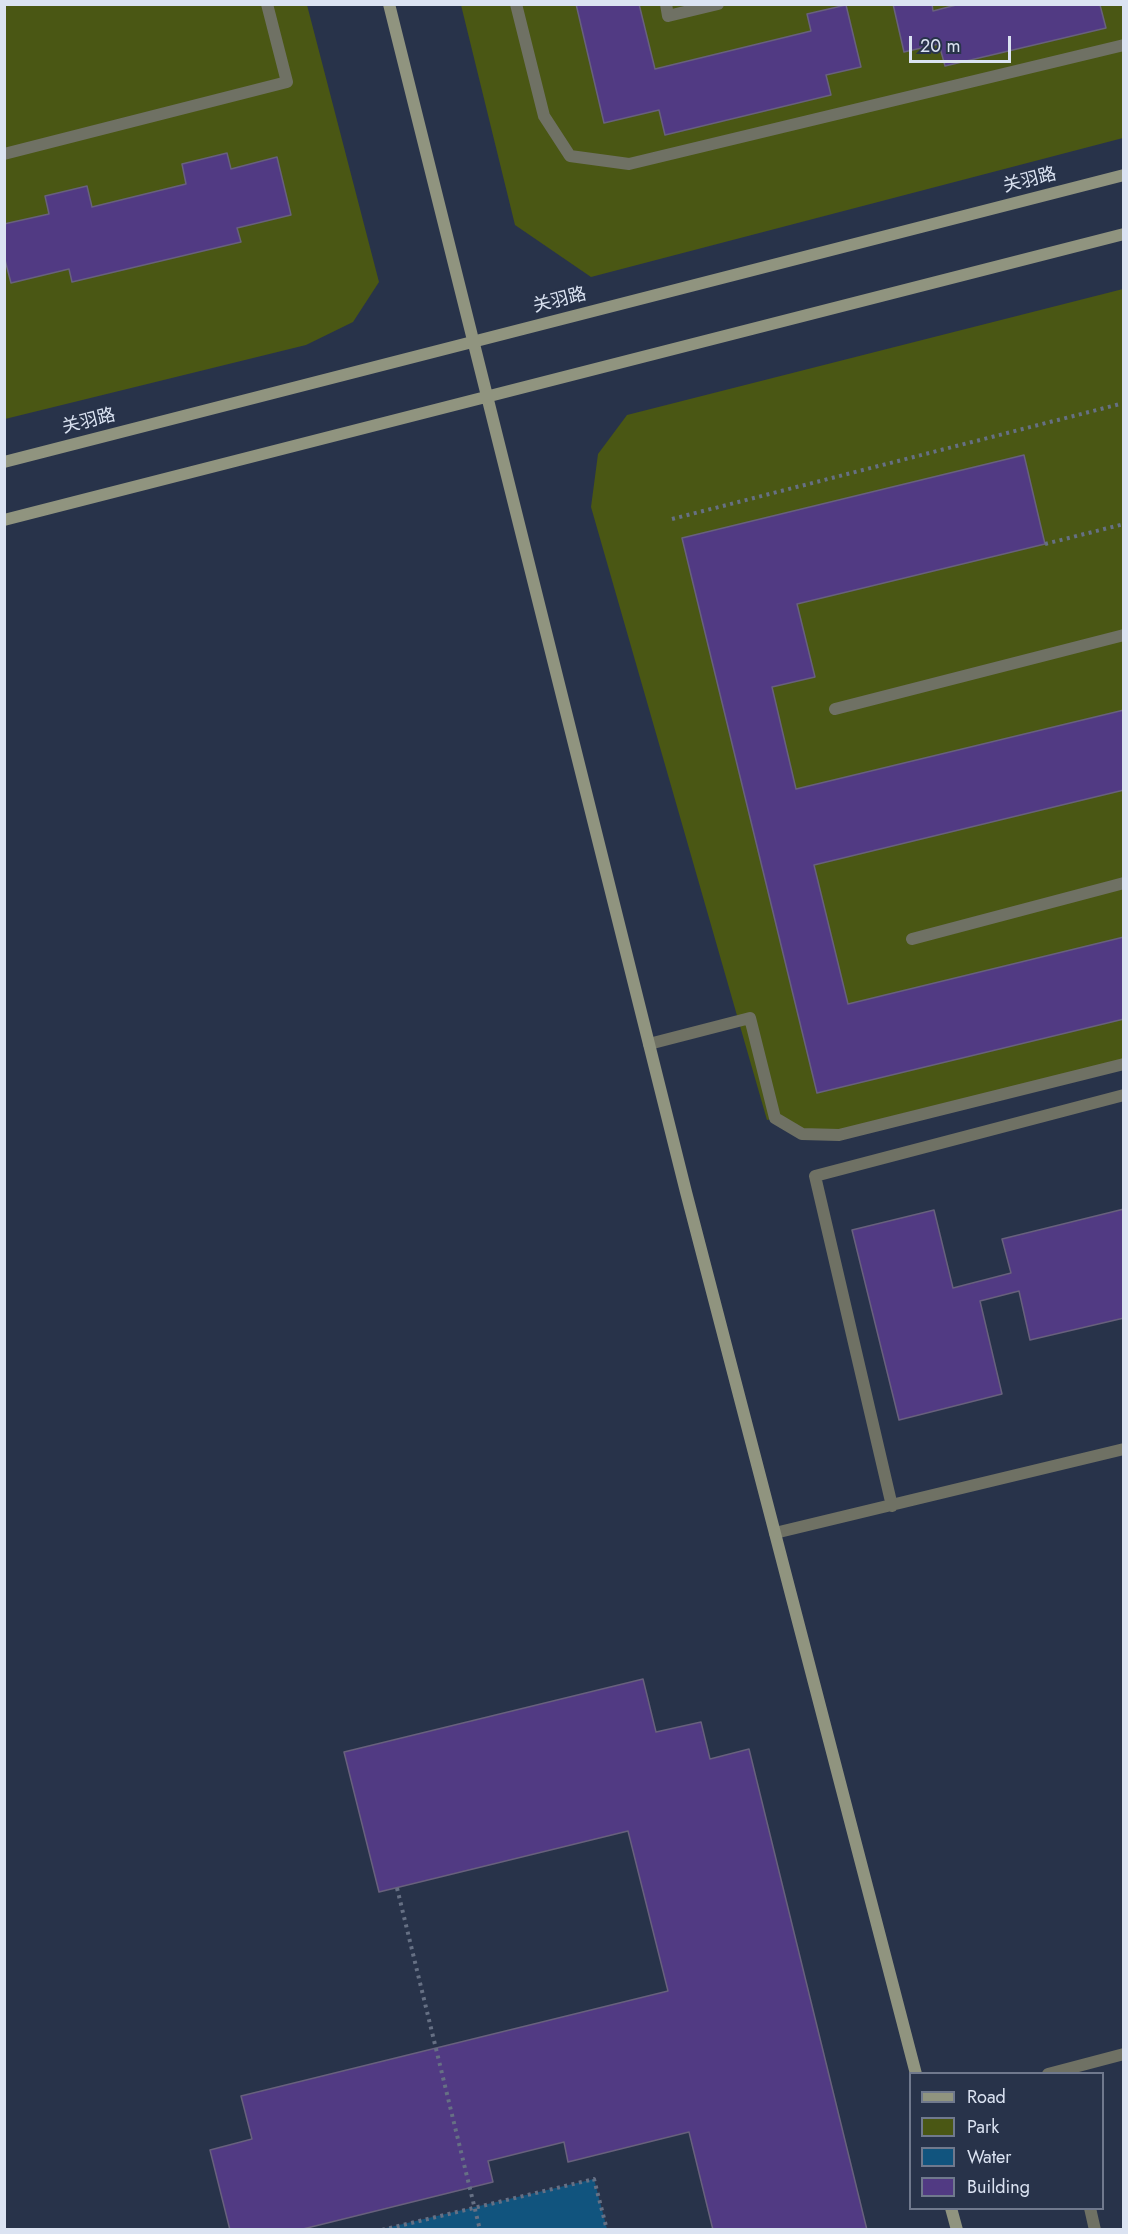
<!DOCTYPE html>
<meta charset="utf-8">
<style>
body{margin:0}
#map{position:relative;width:1128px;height:2234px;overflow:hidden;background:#28334a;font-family:Jost,sans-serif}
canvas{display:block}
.frame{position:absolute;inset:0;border:6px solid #dbe3f2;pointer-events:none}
.legend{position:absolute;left:909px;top:2072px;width:195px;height:138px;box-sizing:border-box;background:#28334a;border:2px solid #70798d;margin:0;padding:8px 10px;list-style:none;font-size:18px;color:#dbe3f2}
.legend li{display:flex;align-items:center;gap:12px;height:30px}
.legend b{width:30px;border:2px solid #70798d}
.scale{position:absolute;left:909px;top:36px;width:102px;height:27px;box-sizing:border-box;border:3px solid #dbe3f2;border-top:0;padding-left:8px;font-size:18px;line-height:21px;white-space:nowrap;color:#dbe3f2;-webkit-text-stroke:4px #28334a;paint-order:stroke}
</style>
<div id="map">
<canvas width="1128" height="2234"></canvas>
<div class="frame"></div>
<ul class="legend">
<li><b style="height:8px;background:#90947f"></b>Road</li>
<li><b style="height:16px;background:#4a5714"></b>Park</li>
<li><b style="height:16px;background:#11547e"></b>Water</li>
<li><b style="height:16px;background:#513a83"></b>Building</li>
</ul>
<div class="scale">20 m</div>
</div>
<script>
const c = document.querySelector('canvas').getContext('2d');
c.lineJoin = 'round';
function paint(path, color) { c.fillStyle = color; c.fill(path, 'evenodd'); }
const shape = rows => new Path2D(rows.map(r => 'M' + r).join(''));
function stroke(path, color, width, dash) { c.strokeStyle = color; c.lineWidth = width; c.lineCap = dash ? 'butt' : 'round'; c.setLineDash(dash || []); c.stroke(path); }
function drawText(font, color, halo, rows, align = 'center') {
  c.font = font + ' Jost,"Noto Sans SC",sans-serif'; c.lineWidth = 4.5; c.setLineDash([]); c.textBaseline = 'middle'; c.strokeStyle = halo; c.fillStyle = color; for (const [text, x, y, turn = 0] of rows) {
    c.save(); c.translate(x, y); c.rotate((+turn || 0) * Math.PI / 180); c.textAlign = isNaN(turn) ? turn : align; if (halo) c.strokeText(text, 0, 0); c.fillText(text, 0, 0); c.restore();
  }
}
const green = shape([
 [4,5,307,5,379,282,353,322,306,345,5,419],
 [461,5,1123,5,1123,138,591,277,515,225],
 [1123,289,1123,1064,839,1135,802,1134,775,1118,767,1120,591,507,598,454,627,415]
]);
const water = shape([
 [594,2179,607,2229,382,2229,475,2207]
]);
const building = shape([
 [576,4,639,4,655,69,811,31,807,14,846,5,861,67,826,75,831,95,665,135,659,110,604,123,576,4],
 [893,4,932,4,933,11,960,4,1104,4,1100,5,1106,28,945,66,939,44,904,52,893,4],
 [227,153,231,169,277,157,291,215,237,228,241,242,72,282,69,269,11,283,4,256,4,224,49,214,45,196,87,186,92,207,186,184,182,164,227,153],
 [1024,455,1045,544,797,604,815,677,772,687,796,789,1124,710,1124,790,814,865,848,1004,1124,937,1124,1019,817,1093,682,538,1024,455],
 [1124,1209,1124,1318,1030,1340,1019,1291,980,1301,1002,1394,899,1420,852,1230,934,1210,953,1288,1011,1273,1002,1239,1124,1209],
 [643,1679,656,1732,701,1722,710,1759,749,1749,867,2230,713,2230,689,2132,568,2162,564,2142,488,2161,493,2182,299,2230,230,2230,210,2150,252,2139,241,2096,668,1991,628,1831,379,1892,344,1752,643,1679]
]);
const path = shape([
 [672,519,1124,403],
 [1045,544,1124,524],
 [397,1888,480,2230],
 [382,2230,594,2179,607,2230]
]);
const lane = shape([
 [516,4,544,116,570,156,629,164,1124,45],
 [666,4,668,16,718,4],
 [4,154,287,82,267,4],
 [835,709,1124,635],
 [912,939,1124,883],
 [649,1044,750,1018,775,1118,802,1134,839,1135,1124,1064],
 [892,1506,815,1176,1124,1095],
 [775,1533,1124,1449],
 [1048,2074,1124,2054],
 [1090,2208,1095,2230]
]);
const secondary = shape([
 [389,4,686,1192,916,2074],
 [4,462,1124,175],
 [4,520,1124,234],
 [951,2208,957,2230]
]);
const streetNames = [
 ["关羽路",1030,181,-14],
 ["关羽路",560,301,-14],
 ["关羽路",89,422,-14]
];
paint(green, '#4a5714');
paint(water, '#11547e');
paint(building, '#513a83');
stroke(building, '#68617d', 1.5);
stroke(path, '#667084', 4, [3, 4.5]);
stroke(lane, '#6f7164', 12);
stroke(secondary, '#90947f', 12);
drawText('18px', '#dbe3f2', '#28334a', streetNames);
</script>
